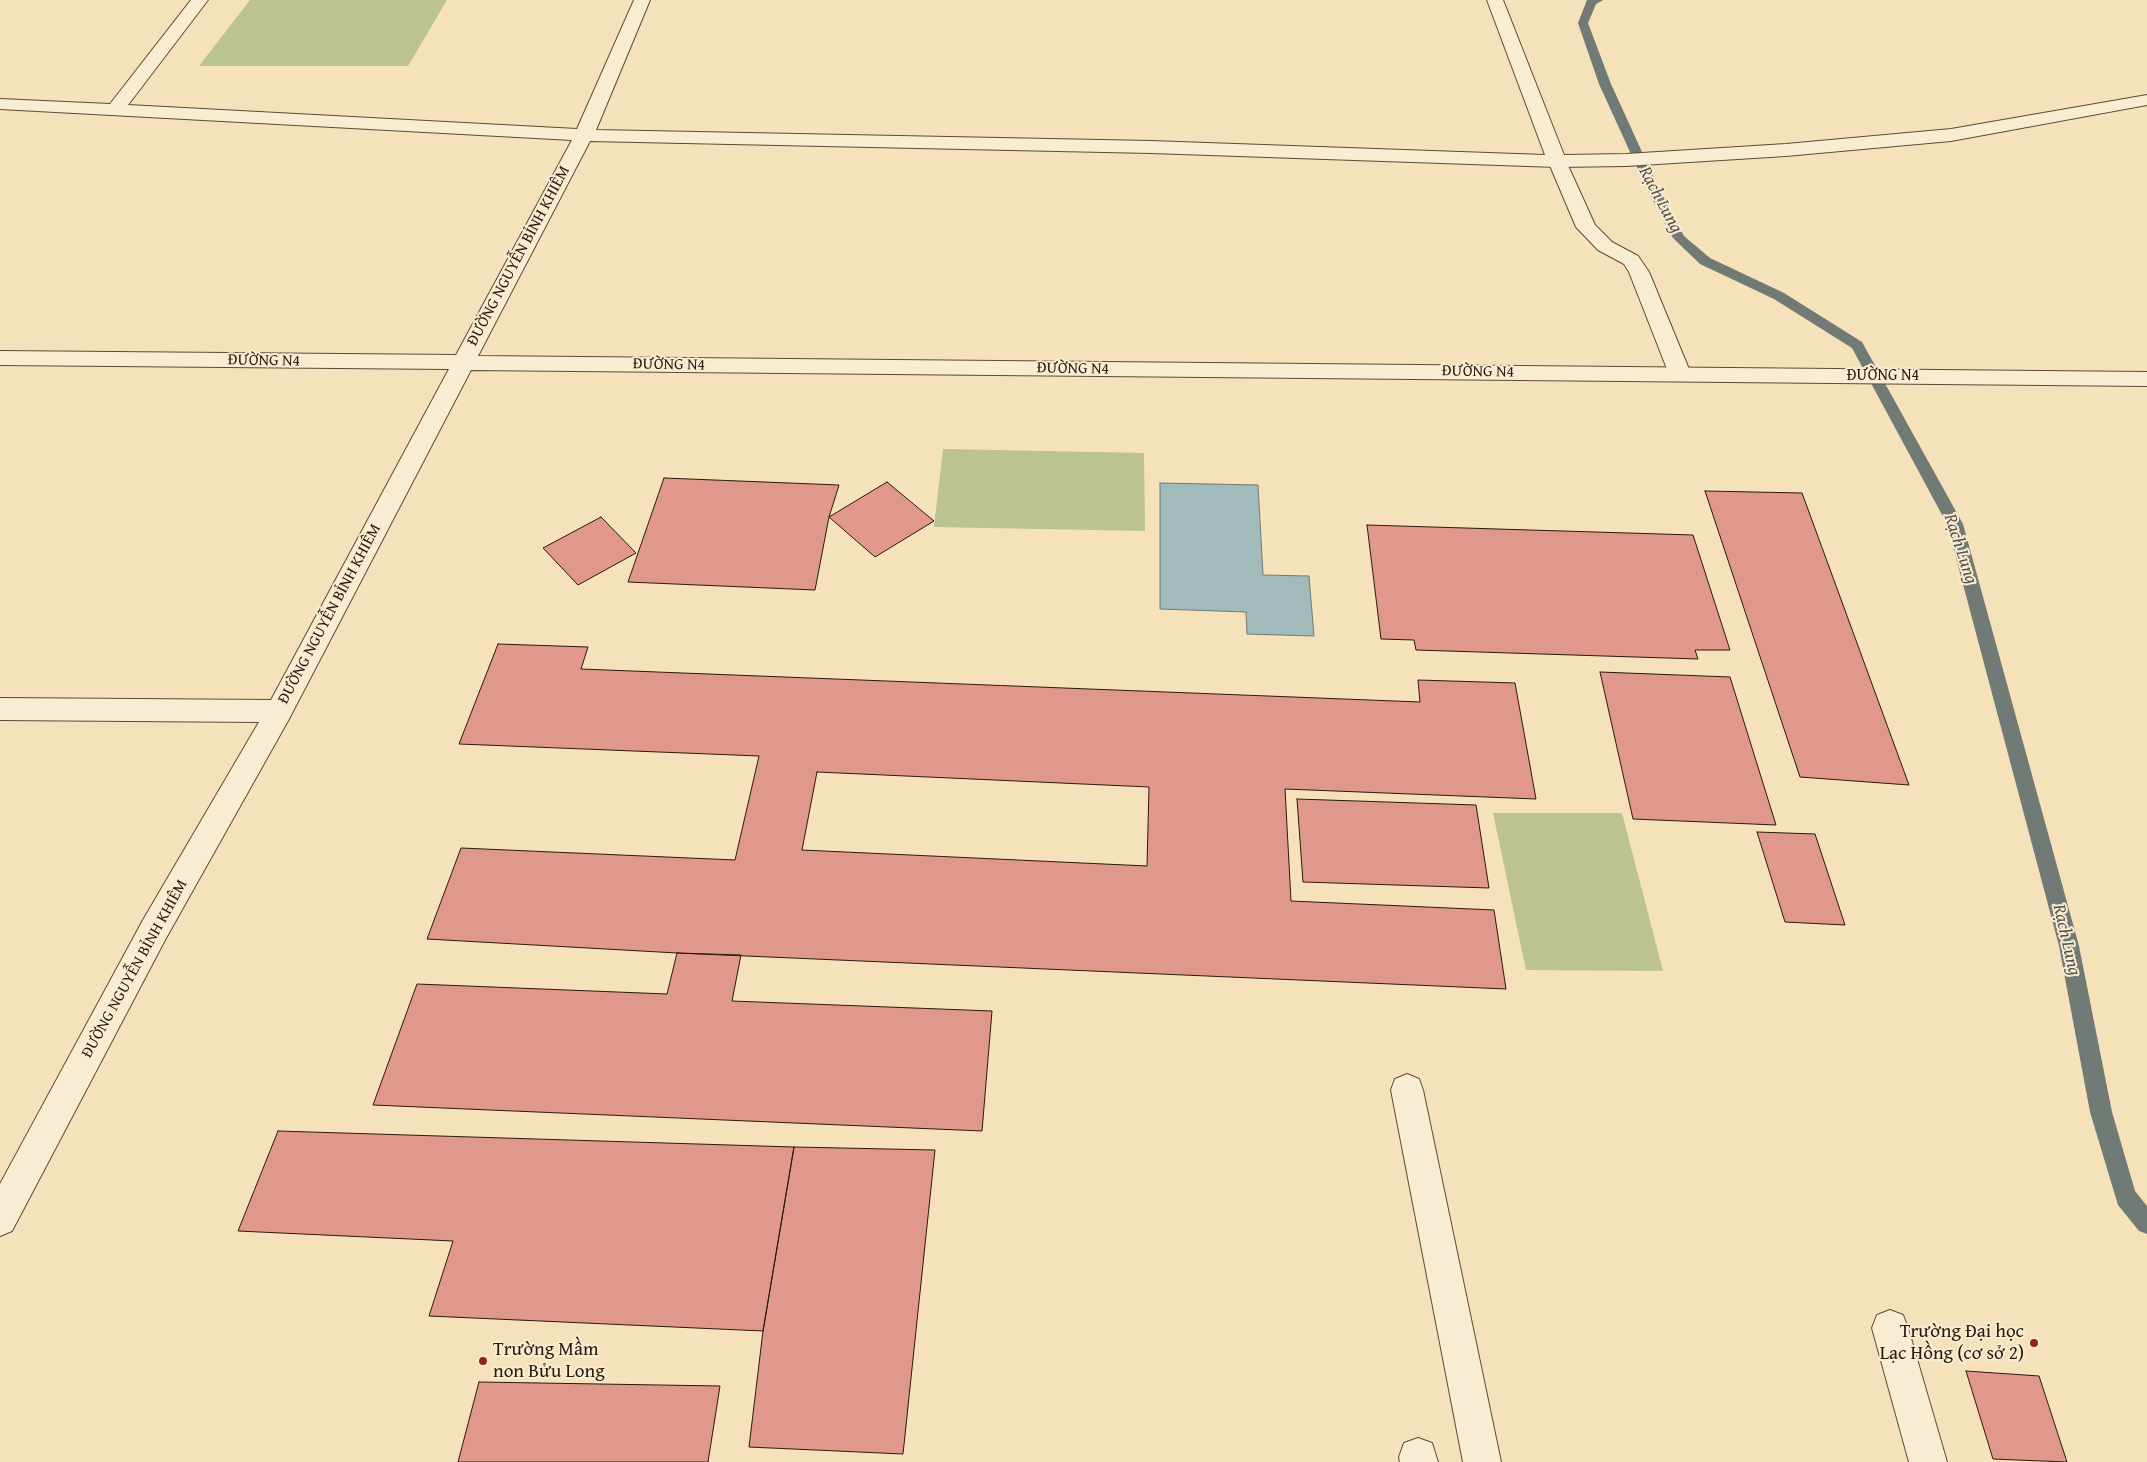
<!DOCTYPE html>
<meta charset="utf-8">
<style>
body{margin:0}
canvas{display:block;background:#f5e1ba}
</style>
<canvas width="2147" height="1462"></canvas>
<script>
const c = document.querySelector('canvas').getContext('2d');
c.lineJoin = 'round';
function paint(path, color) { c.fillStyle = color; c.fill(path, 'evenodd'); }
const shape = rows => new Path2D(rows.map(r => 'M' + r).join(''));
function stroke(path, color, width, dash) { c.strokeStyle = color; c.lineWidth = width; c.lineCap = dash ? 'butt' : 'round'; c.setLineDash(dash || []); c.stroke(path); }
function drawText(font, color, halo, rows, align = 'center') {
  c.font = font + ' "Gentium Book Plus",serif'; c.lineWidth = 4; c.setLineDash([]); c.textBaseline = 'middle'; c.strokeStyle = halo; c.fillStyle = color; for (const [text, x, y, turn = 0] of rows) {
    c.save(); c.translate(x, y); c.rotate((+turn || 0) * Math.PI / 180); c.textAlign = isNaN(turn) ? turn : align; if (halo) c.strokeText(text, 0, 0); c.fillText(text, 0, 0); c.restore();
  }
}
const green = shape([
 [250,0,447,0,408,66,199,66],
 [943,449,1144,453,1145,531,934,527],
 [1493,813,1622,813,1663,971,1526,970]
]);
const water = shape([
 [1160,483,1258,485,1263,575,1309,576,1314,636,1247,634,1246,612,1160,609,1160,483]
]);
const stream = shape([
 [1587,0,1603,0,1596,4,1588,23,1611,84,1658,187,1684,236,1710,258,1784,293,1862,342,1963,524,2079,946,2112,1112,2135,1191,2147,1206,2147,1234,2139,1231,2118,1205,2090,1112,2059,946,1947,524,1852,348,1774,299,1700,264,1673,238,1646,187,1599,84,1578,23,1587,0]
]);
const building = shape([
 [664,478,839,485,829,517,815,590,628,582,664,478],
 [887,482,934,521,875,557,829,517,887,482],
 [1705,491,1802,493,1909,785,1800,777,1705,491],
 [601,517,636,553,578,585,543,548,601,517],
 [1367,525,1693,535,1730,650,1695,650,1698,659,1416,650,1414,640,1381,639,1367,525],
 [498,644,588,647,581,669,1420,702,1418,680,1515,683,1536,799,1285,789,1291,901,1494,910,1506,989,677,953,427,939,461,848,735,860,759,756,459,744,498,644],
 [817,772,1149,787,1147,866,802,850,817,772],
 [1600,672,1730,677,1776,825,1633,819,1600,672],
 [1297,799,1476,805,1489,888,1303,882,1297,799],
 [1757,832,1815,834,1845,925,1785,922,1757,832],
 [677,953,741,955,732,1001,992,1011,982,1131,373,1105,417,984,667,994,677,953],
 [278,1131,794,1147,763,1331,429,1316,453,1241,238,1231,278,1131],
 [794,1147,935,1150,903,1454,749,1447,763,1331,794,1147],
 [1966,1371,2039,1376,2067,1462,1993,1459,1966,1371],
 [479,1382,720,1386,708,1462,458,1462,479,1382]
]);
const lane = shape([
 [1557,155,1564,157,1566,161,1595,225,1612,242,1638,256,1649,272,1691,374,1688,379,1680,381,1672,379,1669,374,1629,272,1624,264,1598,250,1576,227,1548,161,1550,157,1557,155],
 [1418,1438,1432,1443,1438,1462,1400,1462,1399,1457,1404,1443,1418,1438]
]);
const street = shape([
 [191,0,208,0,128,105,577,129,634,0,650,0,596,130,1151,141,1545,155,1487,0,1503,0,1564,155,1626,154,1786,144,1951,129,2147,95,2147,105,1951,141,1786,156,1626,166,1557,167,1151,153,590,141,478,356,2147,372,2147,386,471,370,289,719,165,940,12,1231,0,1236,0,1184,143,920,259,722,0,720,0,698,271,700,449,369,0,365,0,351,456,355,572,140,0,109,0,99,110,104,191,0],
 [1407,1074,1419,1079,1423,1090,1501,1462,1463,1462,1391,1090,1395,1079,1407,1074],
 [1890,1310,1903,1315,1908,1328,1947,1462,1909,1462,1872,1328,1877,1315,1890,1310]
]);
const markers = [
 [2034,1343,5,"#8f2418"],
 [483,1361,5,"#8f2418"]
];
const streetNames = [
 ["ĐƯỜNG NGUYỄN BỈNH KHIÊM",519,256,-62],
 ["ĐƯỜNG N4",264,361,1],
 ["ĐƯỜNG N4",669,365,1],
 ["ĐƯỜNG N4",1073,369,1],
 ["ĐƯỜNG N4",1478,372,1],
 ["ĐƯỜNG N4",1883,376],
 ["ĐƯỜNG NGUYỄN BỈNH KHIÊM",330,614,-62],
 ["ĐƯỜNG NGUYỄN BỈNH KHIÊM",135,969,-61]
];
const waterNames = [
 ["Rạch Lung",1660,200,62],
 ["Rạch Lung",1960,549,72],
 ["Rạch Lung",2066,940,77]
];
const nearPoinames = [
 ["Trường Đại học",2024,1332],
 ["Lạc Hồng (cơ sở 2)",2024,1354],
 ["Trường Mầm",493,1350,"left"],
 ["non Bửu Long",493,1372,"left"]
];
paint(green, '#bac391');
paint(water, '#a1bbbb');
stroke(water, '#717a75', 1);
paint(stream, '#717a75');
paint(building, '#e0988c');
stroke(building, '#2a190b', 1);
stroke(lane, '#5d4b37', 2);
stroke(street, '#5d4b37', 2);
paint(lane, '#f8ecd2');
paint(street, '#f8ecd2');
for (const [x, y, r, color] of markers) { const dot = new Path2D(); dot.arc(x, y, r, 0, 2 * Math.PI); c.fillStyle = color; c.fill(dot); stroke(dot, '#f8ecd2', 2); }
drawText('16px', '#2a190b', '#f8ecd2', streetNames);
drawText('italic 18px', '#545249', '#f8ecd2', waterNames);
drawText('19px', '#2a190b', '#f8ecd2', nearPoinames, 'right');
</script>
